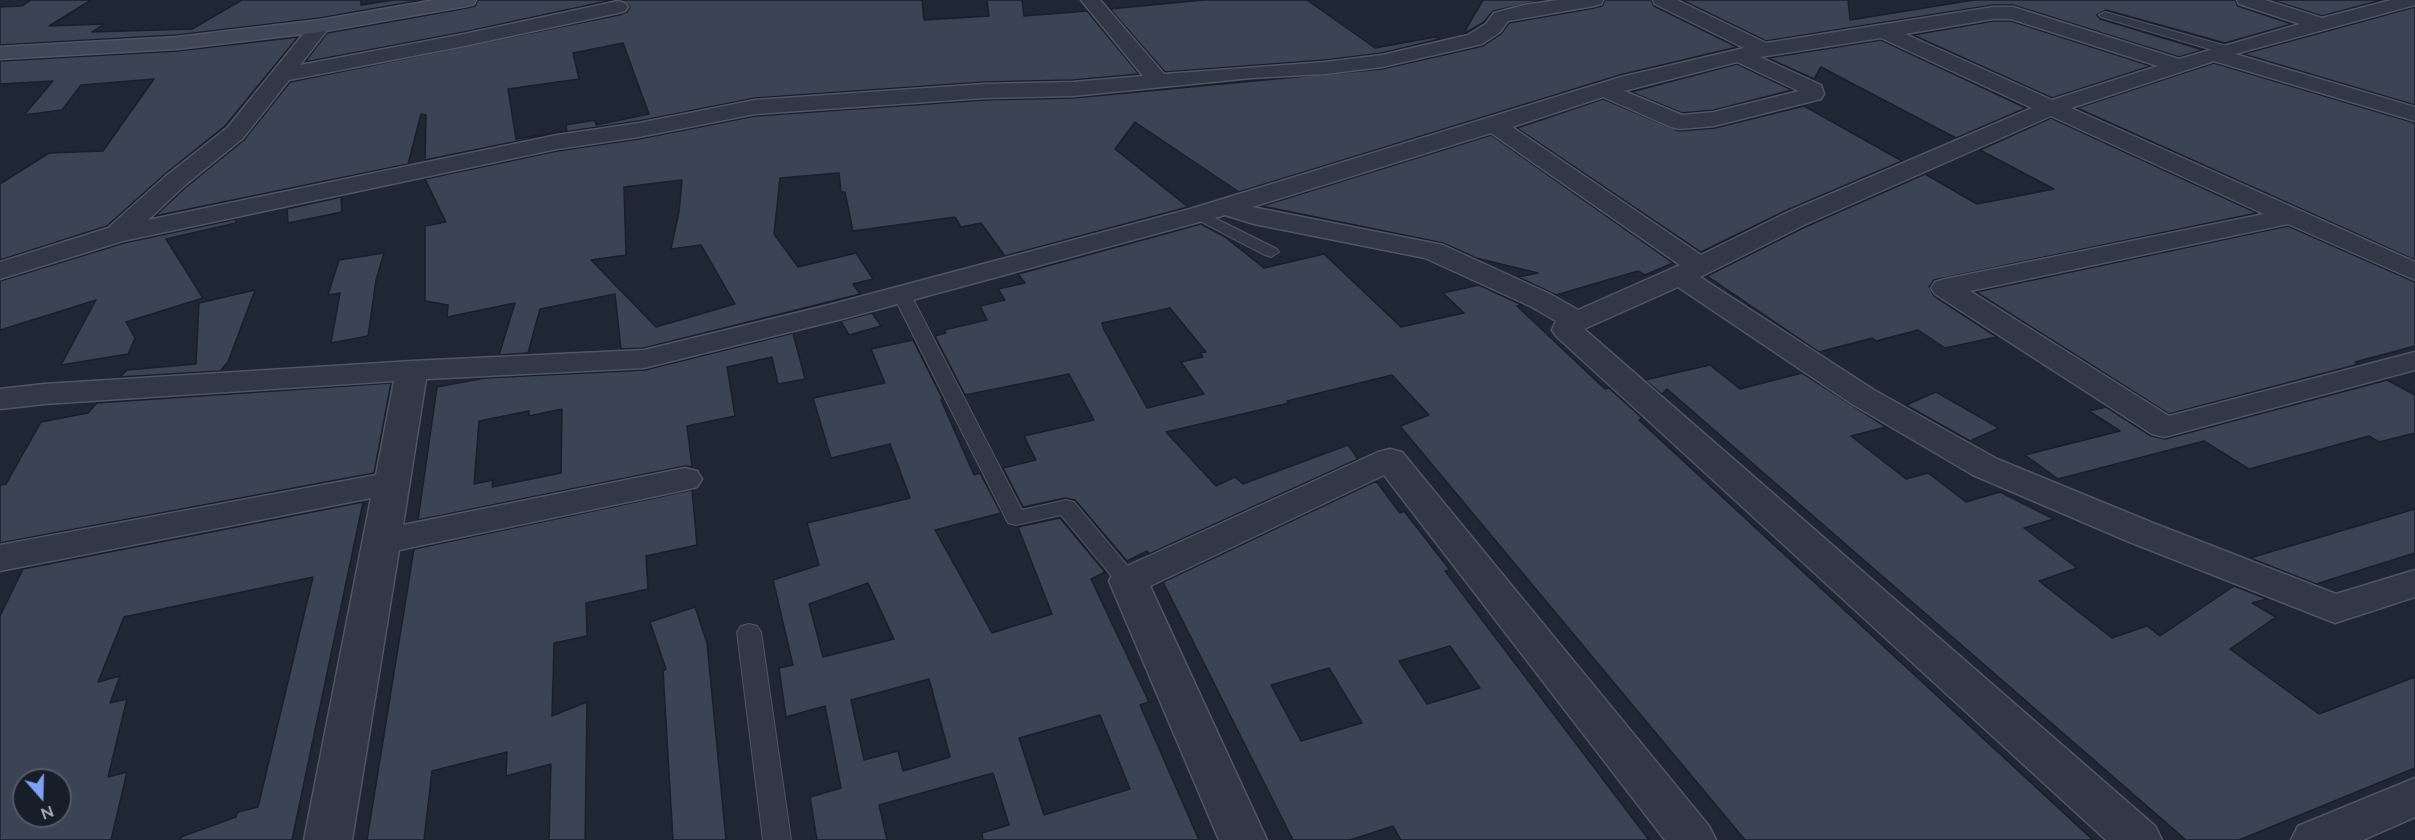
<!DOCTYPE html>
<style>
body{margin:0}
#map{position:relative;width:2415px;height:840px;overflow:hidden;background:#1f2634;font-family:Mulish,sans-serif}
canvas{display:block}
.north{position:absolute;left:12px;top:768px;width:60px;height:60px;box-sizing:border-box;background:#181e29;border:2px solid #535966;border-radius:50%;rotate:160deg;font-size:16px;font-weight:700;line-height:24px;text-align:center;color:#acb2c2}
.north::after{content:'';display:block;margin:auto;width:21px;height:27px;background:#7ea1f5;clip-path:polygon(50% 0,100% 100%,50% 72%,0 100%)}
</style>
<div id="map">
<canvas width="2415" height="840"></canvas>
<div class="north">N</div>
</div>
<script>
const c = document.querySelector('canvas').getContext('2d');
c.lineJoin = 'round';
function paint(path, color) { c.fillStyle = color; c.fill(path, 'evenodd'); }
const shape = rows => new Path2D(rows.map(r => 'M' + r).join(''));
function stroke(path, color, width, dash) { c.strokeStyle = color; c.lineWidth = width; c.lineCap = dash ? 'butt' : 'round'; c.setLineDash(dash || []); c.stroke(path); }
const building = shape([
 [31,0,91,0,49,26,104,24,92,32,192,29,242,0,361,0,361,5,394,0,422,0,320,18,177,35,0,45,0,7,22,6,31,0],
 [478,0,612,0,464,32,305,62,327,33,467,8,475,6,478,0],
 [623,0,922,0,924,20,989,16,987,0,1022,0,1024,16,1087,11,1139,74,1073,80,984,82,755,98,639,121,557,133,425,160,426,115,421,114,408,164,155,216,185,188,244,140,290,82,619,15,627,12,630,7,623,0],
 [623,43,649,114,596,125,595,120,566,125,567,131,516,139,508,89,579,79,573,53,623,43],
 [1204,0,1307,0,1375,48,1435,37,1440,39,1382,53,1325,60,1165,72,1110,9,1204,0],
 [1483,0,1543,0,1493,11,1484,22,1463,34,1483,0],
 [1605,0,1651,0,1654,6,1737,47,1620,75,1239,192,1135,122,1115,149,1188,207,1005,256,981,223,961,227,955,217,853,231,845,192,841,192,839,173,780,178,774,234,798,267,856,253,873,279,853,284,860,294,644,348,621,349,615,294,540,309,528,353,499,355,515,303,447,317,448,305,425,301,425,226,446,222,425,179,557,151,639,139,755,116,984,100,1073,98,1382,69,1483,46,1501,34,1509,23,1594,8,1602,6,1605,0],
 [682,180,679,212,671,249,701,245,735,304,656,327,591,260,626,255,624,187,682,180],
 [1682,0,1848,0,1850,20,1974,0,2235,0,2238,6,2292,24,2225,43,2106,10,2097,15,2100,19,2203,50,2179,57,2013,5,1993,5,1766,41,1682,0],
 [2272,0,2382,0,2322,16,2272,0],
 [2415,7,2415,105,2243,54,2415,7],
 [1993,21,2011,21,2151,66,2052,98,1913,35,1993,21],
 [298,37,225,126,165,174,107,226,0,260,0,184,49,153,103,151,154,79,81,85,62,110,24,115,53,81,0,84,0,61,177,51,298,37],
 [1881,40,2026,108,1956,138,1821,67,1814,79,1768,58,1881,40],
 [2214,63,2415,123,2415,260,2077,108,2214,63],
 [1737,64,1792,90,1714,110,1682,113,1631,92,1737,64],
 [1603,99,1679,131,1715,128,1804,106,1902,161,1785,211,1701,252,1517,128,1603,99],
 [2051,118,2257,213,1934,280,1929,287,1934,296,1997,337,1945,348,1918,330,1876,341,1872,338,1819,352,1707,276,1805,227,1925,174,1977,204,2054,189,1980,150,2051,118],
 [1491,135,1673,263,1645,275,1638,271,1556,295,1518,277,1538,273,1476,258,1443,243,1262,206,1491,135],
 [341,197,342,212,288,223,287,209,341,197],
 [236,219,236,223,166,239,203,298,126,322,135,338,128,354,61,365,96,300,0,330,0,281,124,243,236,219],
 [1201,224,1225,237,1264,268,1324,254,1401,327,1464,313,1443,293,1479,285,1522,305,1517,306,1605,389,1609,388,1642,418,1639,420,2093,840,1745,840,1400,426,1429,415,1392,375,1287,401,1289,403,1166,432,1216,486,1235,477,1243,484,1348,445,1358,459,1149,554,1147,551,1127,561,1075,500,1065,498,1023,507,1003,468,1036,460,1024,436,1094,420,1069,374,965,395,935,336,946,333,944,330,987,320,980,306,1005,300,998,289,1025,283,1018,274,1201,224],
 [1170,308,1206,352,1200,353,1203,357,1181,362,1204,394,1147,408,1104,330,1102,323,1170,308],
 [2288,226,2415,282,2415,346,2355,362,2359,364,2169,414,1976,292,2288,226],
 [384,253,376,280,368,336,331,343,340,293,328,295,339,260,384,253],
 [255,290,228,362,220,371,120,377,127,370,196,364,199,303,255,290],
 [872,313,881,326,849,335,841,321,872,313],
 [793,333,805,379,778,384,772,357,727,367,735,416,687,426,692,467,685,466,418,520,437,387,485,378,645,370,793,333],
 [562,409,561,473,492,487,493,480,474,484,479,421,529,411,529,416,562,409],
 [913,340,943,400,941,400,974,475,980,473,1001,513,935,530,992,633,1052,614,1018,527,1060,518,1105,572,1091,579,1149,702,1140,705,1199,840,983,840,982,833,1009,825,993,773,879,805,887,840,817,840,810,797,841,788,825,706,786,717,779,668,793,665,773,580,819,565,807,523,910,498,890,444,831,458,813,398,885,383,871,349,913,340],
 [868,583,894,639,823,657,809,604,868,583],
 [929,679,950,757,903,771,898,751,864,760,851,700,929,679],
 [1100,715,1130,789,1044,815,1019,738,1100,715],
 [1710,365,1740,389,1802,373,1886,427,1851,436,1906,479,1928,473,1966,502,2000,492,2054,519,2024,528,2077,568,2039,581,2112,638,2147,626,2160,636,2234,586,2267,599,2252,603,2276,617,2230,649,2319,714,2415,677,2415,768,2239,840,2186,840,1667,389,1662,394,1645,380,1710,365],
 [2387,380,2415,395,2415,433,2379,442,2369,436,2249,469,2204,441,2058,479,2025,455,2120,431,2089,411,2106,407,2151,436,2165,439,2387,380],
 [391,383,374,473,0,543,0,485,6,484,41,422,88,413,97,403,391,383],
 [1936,392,1999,428,1970,441,1906,405,1936,392],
 [1376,481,1400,513,1404,511,1450,570,1445,571,1649,840,1401,840,1393,826,1350,840,1293,840,1163,582,1376,481],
 [1450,646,1480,688,1427,704,1399,661,1450,646],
 [1329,668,1362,723,1301,741,1271,685,1329,668],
 [692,490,697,545,646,556,648,589,586,603,587,636,554,643,552,716,587,702,585,840,549,840,551,764,506,776,507,752,432,771,424,840,367,840,414,549,692,490],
 [363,502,292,840,181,840,181,837,236,817,238,812,258,807,313,577,124,617,98,682,120,676,110,703,127,699,108,777,127,772,111,840,0,840,0,616,23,569,363,502],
 [24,780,60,780,60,816,24,816,24,780],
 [2415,509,2415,553,2316,584,2250,558,2415,509],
 [695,607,707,643,726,840,673,840,663,671,666,669,650,622,695,607]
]);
const lane = shape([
 [2105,12,2230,47,2232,50,2226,54,2101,17,2099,15,2105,12],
 [1199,210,1277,249,1279,252,1271,257,1265,255,1194,218,1191,215,1194,212,1199,210],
 [902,290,908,291,911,295,1022,510,1066,500,1074,502,1136,576,1139,581,1136,586,1128,589,1120,586,1061,515,1016,525,1008,523,893,295,896,291,902,290],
 [749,624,757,626,761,632,791,840,763,840,737,632,741,626,749,624]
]);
const street = shape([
 [1081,0,1100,0,1164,74,1325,62,1382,55,1468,35,1486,24,1494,13,1524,5,1558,0,1603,0,1601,4,1594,6,1508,21,1500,32,1482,44,1382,67,1325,74,1251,78,1073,96,984,98,755,114,639,137,557,149,123,241,0,279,0,262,108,228,166,176,227,128,313,22,327,22,330,26,300,65,464,34,618,1,625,3,628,7,625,11,618,13,464,46,289,80,243,138,184,186,148,220,557,135,639,123,755,100,984,84,1073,82,1143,76,1081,0],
 [1653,0,1677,0,1766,43,1993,7,2013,7,2179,59,2300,24,2239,4,2237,0,2265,0,2322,18,2391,0,2415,0,2415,5,2235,54,2415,107,2415,121,2214,61,2071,108,2415,262,2415,280,2288,224,1970,291,2169,416,2415,352,2415,370,2164,437,2152,434,1935,294,1931,288,1935,282,1945,279,2264,214,2051,116,1804,225,1700,277,1874,390,1997,459,2153,523,2336,594,2415,570,2415,597,2335,623,2127,541,1973,475,1852,404,1678,287,1584,329,2155,826,2162,840,2106,840,1556,336,1552,330,1556,321,1530,306,1425,258,1254,224,1225,215,846,318,644,368,426,379,403,525,685,468,697,471,702,479,697,487,685,490,399,550,352,840,304,840,371,498,0,571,0,545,376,475,394,381,44,404,0,409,0,389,44,384,412,361,644,350,829,305,1190,209,1621,77,1744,48,1655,4,1653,0],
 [1993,19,2011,19,2158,66,2052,100,1905,34,1993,19],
 [1881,38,2032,108,1786,213,1701,255,1512,127,1603,97,1671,127,1679,129,1714,126,1821,99,1824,94,1821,85,1760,57,1881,38],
 [1737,62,1799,91,1714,112,1682,115,1624,91,1737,62],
 [1491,133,1680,265,1578,310,1550,294,1443,245,1252,207,1491,133],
 [1390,449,1402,452,1709,826,1716,840,1665,840,1384,475,1150,586,1267,840,1219,840,1109,581,1114,572,1378,452,1390,449],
 [2415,778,2415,817,2363,840,2291,840,2298,826,2415,778]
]);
const secondary = shape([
 [435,0,476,0,474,4,467,6,320,32,177,49,0,59,0,47,177,37,320,20,435,0]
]);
paint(building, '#3b4455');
stroke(building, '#1a1f2b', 1.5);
stroke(lane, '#505563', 2);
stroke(street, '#505563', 3);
stroke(secondary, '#505563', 3);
paint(lane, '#323845');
paint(street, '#323845');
paint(secondary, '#404758');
</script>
